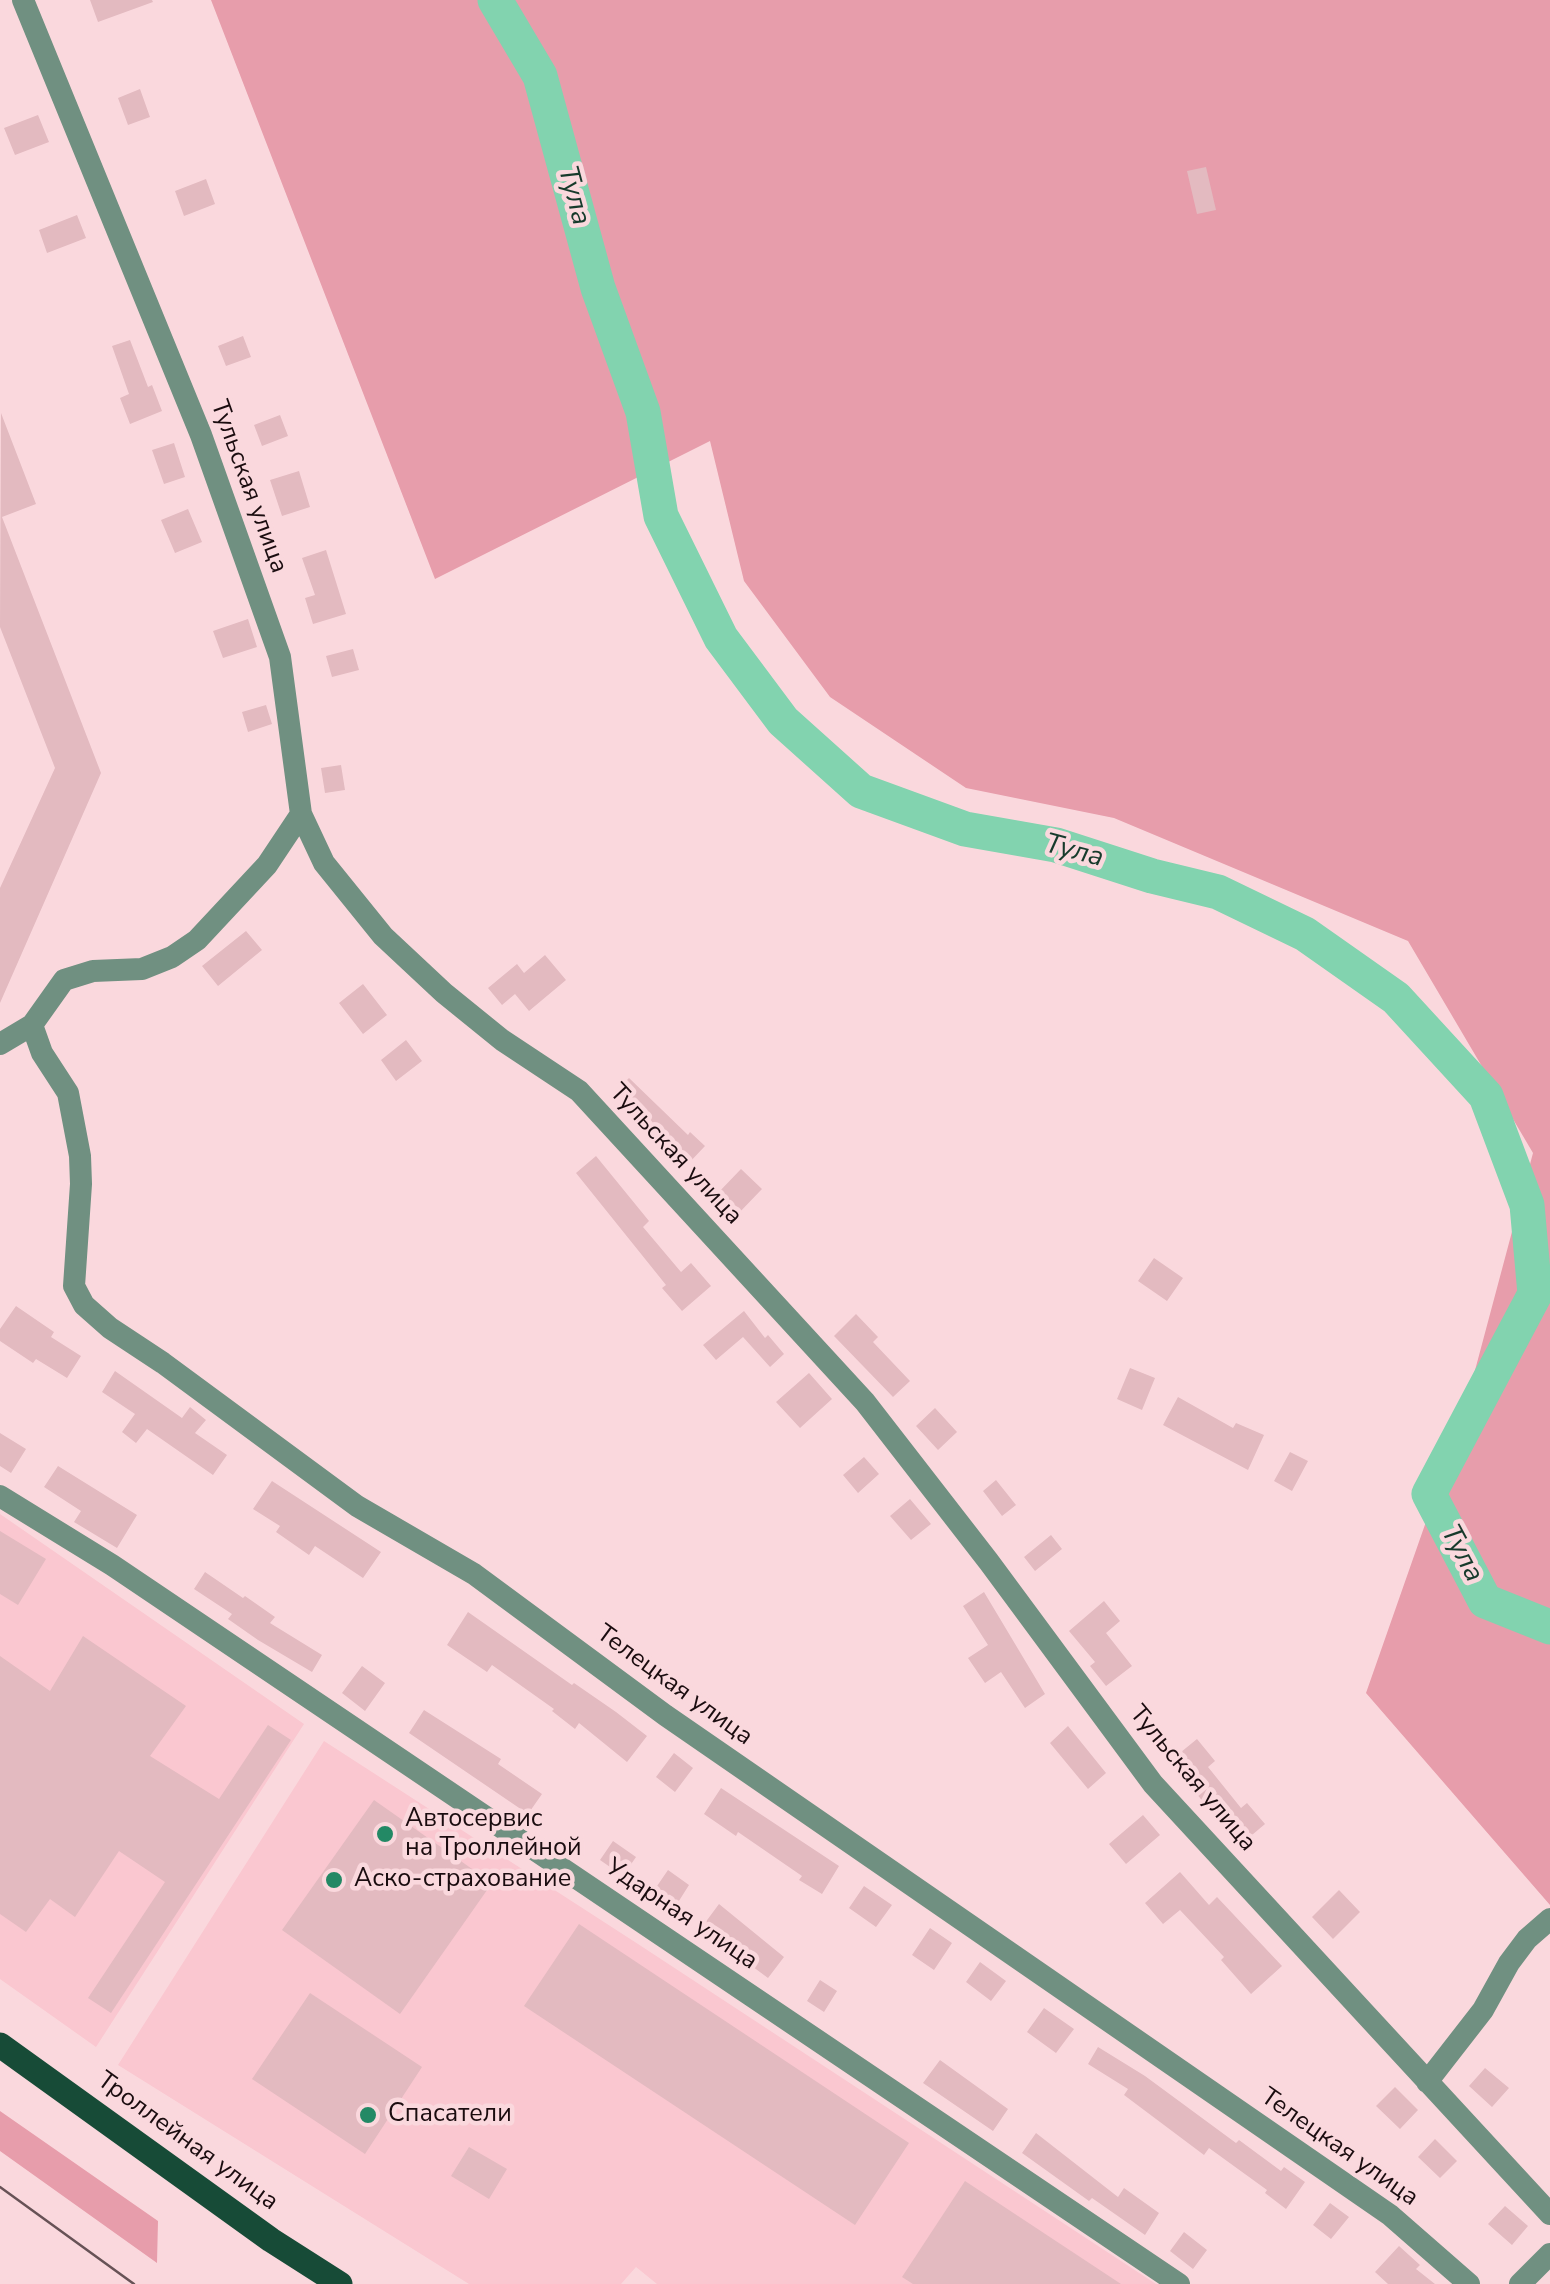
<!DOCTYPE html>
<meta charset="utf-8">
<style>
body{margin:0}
canvas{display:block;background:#fad8dd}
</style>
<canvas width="1550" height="2284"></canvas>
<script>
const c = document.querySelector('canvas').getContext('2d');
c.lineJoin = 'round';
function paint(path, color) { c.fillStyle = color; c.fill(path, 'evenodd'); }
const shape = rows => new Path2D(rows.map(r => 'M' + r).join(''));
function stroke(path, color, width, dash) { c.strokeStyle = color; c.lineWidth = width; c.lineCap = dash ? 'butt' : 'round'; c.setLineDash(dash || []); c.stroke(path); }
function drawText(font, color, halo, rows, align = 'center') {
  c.font = font + ' "Nunito Sans",sans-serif'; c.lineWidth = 9; c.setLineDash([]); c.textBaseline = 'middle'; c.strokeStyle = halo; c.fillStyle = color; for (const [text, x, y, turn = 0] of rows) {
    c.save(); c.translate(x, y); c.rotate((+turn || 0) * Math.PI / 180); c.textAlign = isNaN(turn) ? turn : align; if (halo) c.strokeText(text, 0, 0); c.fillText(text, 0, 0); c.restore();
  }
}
const built = shape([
 [0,1514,304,1724,96,2047,0,1979],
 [324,1741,638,1944,1156,2284,657,2284,636,2267,621,2284,469,2284,118,2065]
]);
const green = shape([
 [211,0,1550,0,1550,1905,1366,1693,1462,1419,1533,1153,1408,941,1114,818,966,788,830,697,744,581,710,441,435,579],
 [0,2111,158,2221,157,2263,0,2151]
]);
const river = shape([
 [495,0,540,76,598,288,643,412,661,516,721,638,783,721,861,791,965,829,1056,845,1152,876,1218,892,1305,934,1396,998,1486,1096,1527,1205,1535,1294,1429,1494,1485,1601,1550,1627]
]);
const building = shape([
 [90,0,152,0,153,2,98,22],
 [140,89,150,117,128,125,118,98],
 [38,115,49,142,15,155,4,128],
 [1206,167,1216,210,1197,214,1187,171],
 [206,179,215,204,184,216,175,191],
 [77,215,86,238,47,253,39,230],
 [243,336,251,357,226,366,218,346],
 [130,340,148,387,152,385,162,411,130,424,120,398,129,394,112,346],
 [1,413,36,504,2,517,101,773,0,1003,0,888,55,768,0,627],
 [280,415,288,436,262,446,254,425],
 [174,443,185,477,164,484,152,450],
 [299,471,310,507,282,516,270,480],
 [188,509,202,542,175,553,161,520],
 [326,550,346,614,313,624,305,598,315,595,302,558],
 [248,619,257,647,223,658,213,631],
 [353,649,359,670,332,677,326,656],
 [266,705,272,724,248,732,242,712],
 [341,765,345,790,325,793,321,768],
 [246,931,262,950,218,986,202,966],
 [545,955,566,980,529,1011,515,994,502,1005,488,988,517,964,524,973],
 [363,984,387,1015,363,1034,339,1003],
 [406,1040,422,1061,396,1081,381,1060],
 [629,1078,688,1135,690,1132,705,1146,688,1164,613,1094],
 [596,1156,649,1221,643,1227,681,1272,691,1263,711,1286,682,1311,662,1288,666,1285,576,1173],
 [741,1169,762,1189,737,1215,716,1195],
 [1154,1258,1183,1278,1167,1301,1138,1281],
 [16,1306,54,1332,51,1337,81,1356,67,1378,36,1359,33,1363,0,1341,0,1329],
 [744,1311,765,1338,768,1335,784,1354,770,1367,743,1337,716,1360,703,1345],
 [856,1314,878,1337,873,1342,910,1381,893,1397,834,1336],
 [1130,1368,1155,1378,1142,1410,1117,1399],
 [115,1371,182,1418,190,1407,206,1420,195,1433,227,1455,213,1475,147,1429,136,1443,122,1432,135,1414,102,1392],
 [809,1373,832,1399,800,1428,776,1402],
 [1178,1397,1233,1428,1236,1423,1264,1435,1248,1470,1163,1425],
 [935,1408,957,1432,938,1450,916,1426],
 [0,1433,26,1449,11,1473,0,1466],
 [1290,1452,1308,1461,1292,1491,1274,1481],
 [864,1457,879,1474,858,1493,843,1475],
 [58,1466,137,1515,117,1548,74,1522,81,1511,44,1487],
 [996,1480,1016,1505,1002,1516,983,1491],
 [272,1481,381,1552,363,1578,315,1546,309,1555,276,1532,280,1526,253,1509],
 [910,1499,931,1524,911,1540,890,1516],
 [0,1531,46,1559,18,1605,0,1594],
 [1051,1535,1062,1549,1035,1571,1024,1557],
 [205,1572,243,1598,245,1596,275,1617,270,1623,322,1655,312,1672,258,1640,228,1619,232,1614,194,1589],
 [984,1592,1045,1694,1025,1708,1001,1672,985,1683,968,1658,988,1645,963,1606],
 [1104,1601,1120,1621,1106,1633,1132,1666,1106,1686,1090,1666,1095,1662,1069,1631],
 [468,1612,572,1685,574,1683,616,1712,647,1736,627,1762,579,1723,575,1729,552,1711,554,1709,492,1665,487,1672,447,1645],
 [83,1636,186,1706,150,1756,219,1799,268,1725,291,1740,111,2013,88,1998,165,1882,119,1851,75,1917,50,1899,26,1932,0,1914,0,1656,50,1691],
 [362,1666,385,1683,365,1711,342,1693],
 [424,1710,501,1759,498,1764,542,1794,528,1814,409,1733],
 [1068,1726,1106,1773,1088,1789,1050,1743],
 [1197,1739,1215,1761,1208,1767,1241,1808,1247,1803,1265,1824,1239,1846,1170,1761],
 [674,1753,693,1768,675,1792,656,1777],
 [721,1788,839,1866,822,1894,799,1880,802,1876,738,1832,736,1836,704,1814],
 [374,1800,492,1883,400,2014,282,1930],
 [1143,1815,1160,1835,1126,1864,1109,1844],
 [613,1841,636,1857,623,1876,600,1860],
 [668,1870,689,1885,677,1904,655,1889],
 [1180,1872,1209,1905,1217,1897,1282,1966,1251,1994,1221,1960,1224,1957,1180,1910,1163,1924,1145,1903],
 [864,1886,892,1905,876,1927,849,1908],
 [1339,1890,1360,1912,1333,1939,1312,1917],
 [719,1904,784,1957,768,1978,722,1944,720,1947,699,1931],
 [579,1924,909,2143,855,2225,524,2006],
 [930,1928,952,1943,934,1970,912,1955],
 [980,1962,1006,1981,991,2001,966,1982],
 [820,1980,837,1991,824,2012,807,2001],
 [310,1993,422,2067,365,2154,252,2079],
 [1044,2008,1074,2029,1056,2053,1027,2032],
 [1098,2047,1145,2076,1236,2143,1239,2140,1281,2171,1284,2167,1305,2182,1286,2209,1265,2193,1267,2190,1209,2148,1204,2155,1124,2095,1128,2089,1088,2064],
 [940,2060,1008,2109,993,2131,923,2083],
 [1485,2068,1509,2088,1492,2107,1469,2086],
 [1395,2087,1418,2110,1400,2129,1376,2106],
 [1036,2133,1118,2197,1124,2188,1159,2213,1145,2235,1092,2198,1089,2201,1022,2153],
 [1435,2139,1457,2161,1440,2178,1418,2157],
 [469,2147,507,2169,489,2199,451,2176],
 [965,2181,1121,2284,913,2284,902,2277],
 [1330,2203,1349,2217,1331,2239,1313,2225],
 [1505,2206,1528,2226,1512,2245,1488,2224],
 [1184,2232,1207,2250,1193,2269,1170,2251],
 [1399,2246,1420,2265,1416,2269,1435,2284,1388,2284,1375,2272]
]);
const minor = shape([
 [23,0,201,435,280,657,301,814,324,863,383,936,444,993,502,1040,579,1091,865,1402,989,1562,1153,1784,1550,2214],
 [32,1025,42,1053,68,1093,80,1156,81,1184,74,1286,84,1305,110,1328,163,1363,357,1506,474,1574,665,1715,1390,2215,1469,2284],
 [0,1044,32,1025,64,980,93,971,142,969,172,957,197,940,267,865,301,814],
 [0,1496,112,1565,1179,2284],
 [1427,2082,1483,2010,1509,1963,1527,1939,1550,1919],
 [1520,2284,1550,2254]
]);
const primary = shape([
 [0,2045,271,2240,340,2284]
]);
const tram = shape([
 [0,2187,134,2284]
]);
const markers = [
 [385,1834,10,"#238965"],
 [334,1880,10,"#238965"],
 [368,2115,10,"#238965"]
];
const streetNames = [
 ["Тульская улица",248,487,70],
 ["Тульская улица",675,1155,47],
 ["Телецкая улица",674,1686,36],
 ["Тульская улица",1192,1779,50],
 ["Ударная улица",681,1915,34],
 ["Троллейная улица",187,2142,36],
 ["Телецкая улица",1339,2148,35]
];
const poiNames = [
 ["Автосервис",405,1820],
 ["на Троллейной",405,1849],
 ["Аско-страхование",354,1880],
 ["Спасатели",388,2115]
];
const waterNames = [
 ["Тула",573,196,75],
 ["Тула",1074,852,15],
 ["Тула",1461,1554,62]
];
paint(built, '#fac7d0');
paint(green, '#e79dab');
stroke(river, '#82d3af', 35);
paint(building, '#e3bac0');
stroke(minor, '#709081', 22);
stroke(primary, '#174b37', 25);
stroke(tram, '#675256', 2.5);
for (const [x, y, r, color] of markers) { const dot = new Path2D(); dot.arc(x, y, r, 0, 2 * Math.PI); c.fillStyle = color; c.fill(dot); stroke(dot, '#fad8dd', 4); }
drawText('25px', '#1a0c0f', '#fad8dd', streetNames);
drawText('25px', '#1a0c0f', '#fad8dd', poiNames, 'left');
drawText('italic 28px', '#163a2b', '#fad8dd', waterNames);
</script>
